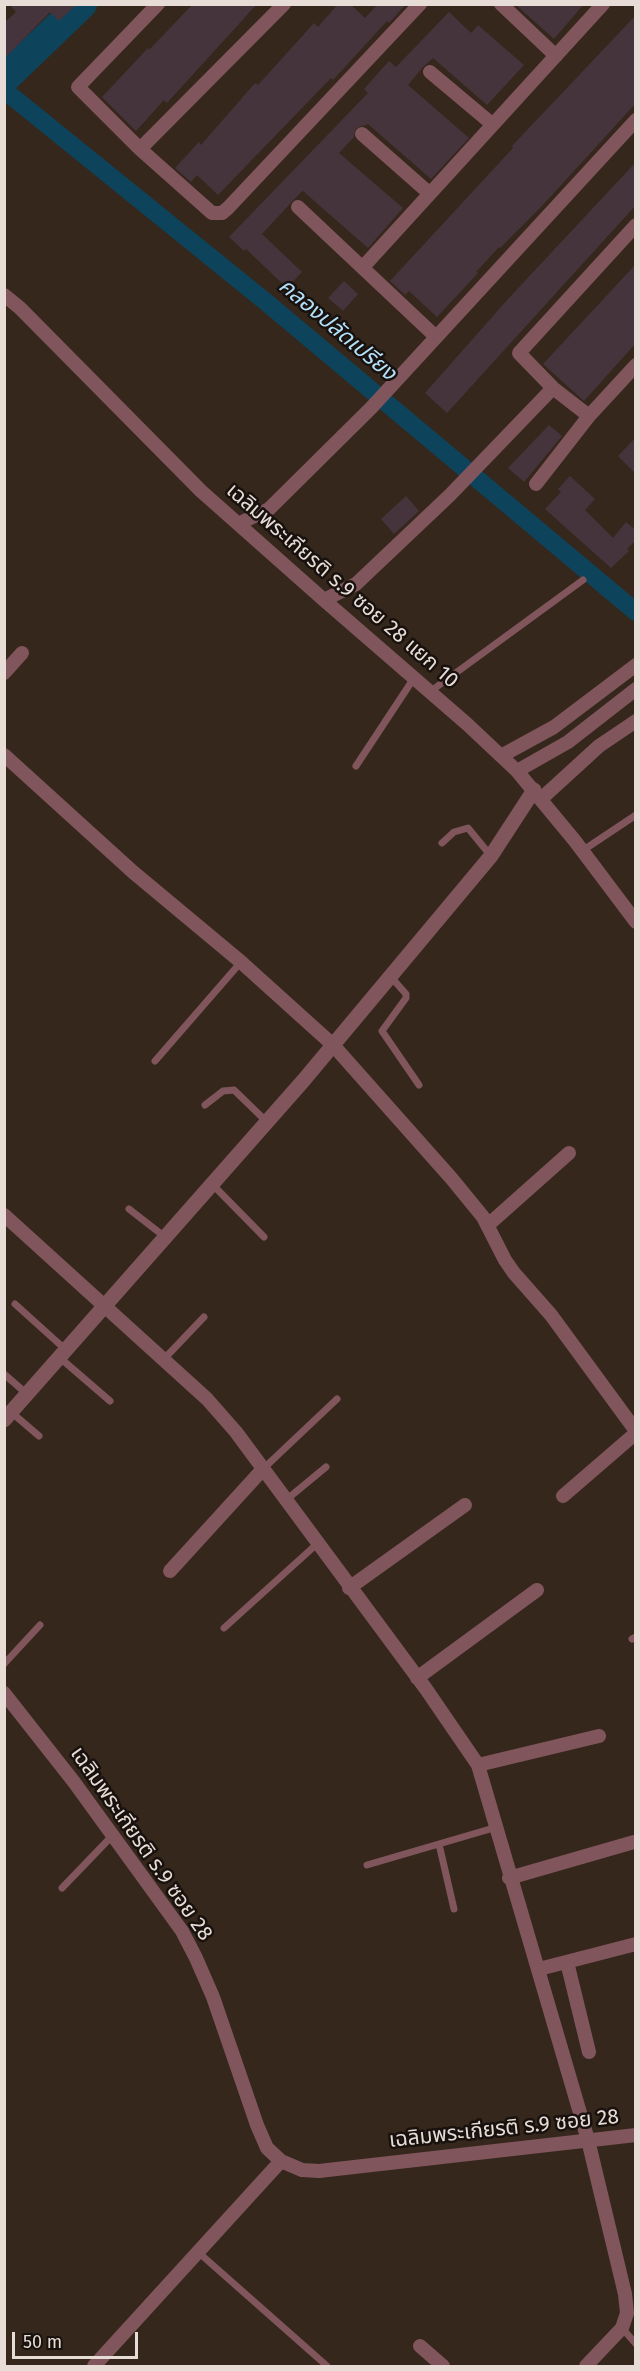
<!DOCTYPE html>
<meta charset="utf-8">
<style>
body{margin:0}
#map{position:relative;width:640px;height:2371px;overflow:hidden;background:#35271c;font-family:"Fira Sans",sans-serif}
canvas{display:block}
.frame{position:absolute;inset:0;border:6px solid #e7ddd6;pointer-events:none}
.scale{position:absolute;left:12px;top:2332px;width:126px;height:27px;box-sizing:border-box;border:3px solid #e7ddd6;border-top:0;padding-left:8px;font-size:18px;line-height:21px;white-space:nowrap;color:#e7ddd6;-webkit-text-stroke:4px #18110d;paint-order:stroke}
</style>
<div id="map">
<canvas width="640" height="2371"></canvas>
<div class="frame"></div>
<div class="scale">50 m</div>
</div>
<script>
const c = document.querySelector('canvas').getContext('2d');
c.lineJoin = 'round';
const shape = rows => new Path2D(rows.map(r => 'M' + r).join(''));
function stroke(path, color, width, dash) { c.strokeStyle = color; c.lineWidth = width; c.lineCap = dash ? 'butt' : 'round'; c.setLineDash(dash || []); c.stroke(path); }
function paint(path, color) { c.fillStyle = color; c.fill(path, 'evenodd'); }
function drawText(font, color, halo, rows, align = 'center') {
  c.font = font + ' "Fira Sans","Noto Sans Thai",sans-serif'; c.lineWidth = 5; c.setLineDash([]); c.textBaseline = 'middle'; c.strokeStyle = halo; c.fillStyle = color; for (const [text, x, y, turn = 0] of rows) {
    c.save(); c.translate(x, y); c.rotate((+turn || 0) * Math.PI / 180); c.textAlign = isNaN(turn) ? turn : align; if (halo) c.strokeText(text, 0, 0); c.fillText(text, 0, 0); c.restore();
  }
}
const canal = shape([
 [4,90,266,302,636,612]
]);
const river = shape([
 [4,79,82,4]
]);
const building = shape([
 [9,4,77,4,59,21,50,12,4,59,4,23,16,12],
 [193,4,257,4,167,103,164,100,136,131,102,97,148,48,149,50],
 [338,4,350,4,365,18,378,4,406,4,389,23,387,21,333,80,331,78,218,195,197,175,191,182,175,168,199,142,201,145,255,83,258,85,314,23,318,27],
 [515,4,584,4,554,39],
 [449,12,471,33,478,25,524,65,487,105,433,58,423,67,408,85,469,138,431,179,368,124,356,128,354,137,339,153,403,208,368,248,303,191,301,192,262,234,302,272,287,288,246,249,244,251,229,237,368,93,364,89,389,61,396,67],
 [636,15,636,103,542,206,500,248,499,247,476,272,478,273,437,317,409,291,405,295,390,281,513,148,512,146],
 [636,162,636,205,447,413,425,393,508,299],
 [636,264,636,343,584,401,543,364],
 [344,281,358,294,343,311,328,298],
 [549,425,562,436,524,482,508,468],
 [636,437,636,474,618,456],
 [570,476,595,499,585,510,613,538,626,522,636,530,636,540,627,549,629,551,611,568,545,509,561,492,558,489],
 [406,496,419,511,394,534,381,519]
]);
const service = shape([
 [431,691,583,580],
 [356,766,414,678],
 [442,843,454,832,468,828,491,856],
 [582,851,636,815],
 [391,977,406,994,406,998,382,1031,419,1085],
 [155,1061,241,962],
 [205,1105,223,1091,234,1090,267,1122],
 [212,1184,264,1237],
 [129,1209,165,1237],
 [15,1304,66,1350],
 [59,1357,110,1401],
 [164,1359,204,1317],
 [4,1374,27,1394],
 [11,1412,39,1436],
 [263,1469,337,1399],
 [286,1500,326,1467],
 [224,1628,318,1543],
 [632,1639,636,1637],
 [4,1664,40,1625],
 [439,1844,454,1909],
 [367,1865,497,1827],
 [62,1888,112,1836],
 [198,2252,327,2366],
 [622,2328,636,2344]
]);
const minor = shape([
 [158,4,78,87,140,149,212,213,222,213,228,208,420,4],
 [501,4,556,56],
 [430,72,492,124],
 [362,134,429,193],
 [140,149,284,4],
 [298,207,435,336],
 [636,225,519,353,553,388,589,416,636,365],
 [363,267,603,4],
 [4,295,20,308,201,491,324,600,467,724,517,771,575,841,636,922],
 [536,484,589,416],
 [238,524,269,509,371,408,636,120],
 [324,600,356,584,450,495,553,388],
 [4,673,22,653],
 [4,755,133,872,241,962,333,1045,452,1179,483,1217,505,1260,514,1273,551,1315,636,1431],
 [501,756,554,727,636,665],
 [517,771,568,742,636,689],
 [541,799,599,746,636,721],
 [4,1215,207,1399,236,1432,426,1689,478,1765,588,2140,625,2294,627,2313,622,2328,586,2366],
 [488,1225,569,1153],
 [563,1496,636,1433],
 [170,1571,263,1469],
 [349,1588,465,1505],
 [417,1678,537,1590],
 [4,1693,74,1782,182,1931,196,1958,213,1997,257,2125,267,2148,281,2161,302,2170,319,2171,636,2135],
 [478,1765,599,1736],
 [509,1878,634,1842],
 [567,1962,589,2052],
 [539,1969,636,1944],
 [420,2346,443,2366],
 [94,2366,281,2161]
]);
const tertiary = shape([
 [4,1420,303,1081,491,856,534,790]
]);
const streetNames = [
 ["เฉลิมพระเกียรติ ร.9 ซอย 28 แยก 10",342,586,41],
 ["เฉลิมพระเกียรติ ร.9 ซอย 28",141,1844,55],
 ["เฉลิมพระเกียรติ ร.9 ซอย 28",504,2129,-6]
];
const waterNames = [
 ["คลองปลัดเปรียง",337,330,40]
];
stroke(canal, '#0d445c', 18);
stroke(river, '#0d445c', 30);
paint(building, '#46343d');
stroke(service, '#80555c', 7);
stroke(minor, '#80555c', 14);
stroke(tertiary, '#80555c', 15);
drawText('21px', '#e7ddd6', '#18110d', streetNames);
drawText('italic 22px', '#b3e0fa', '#18110d', waterNames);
</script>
